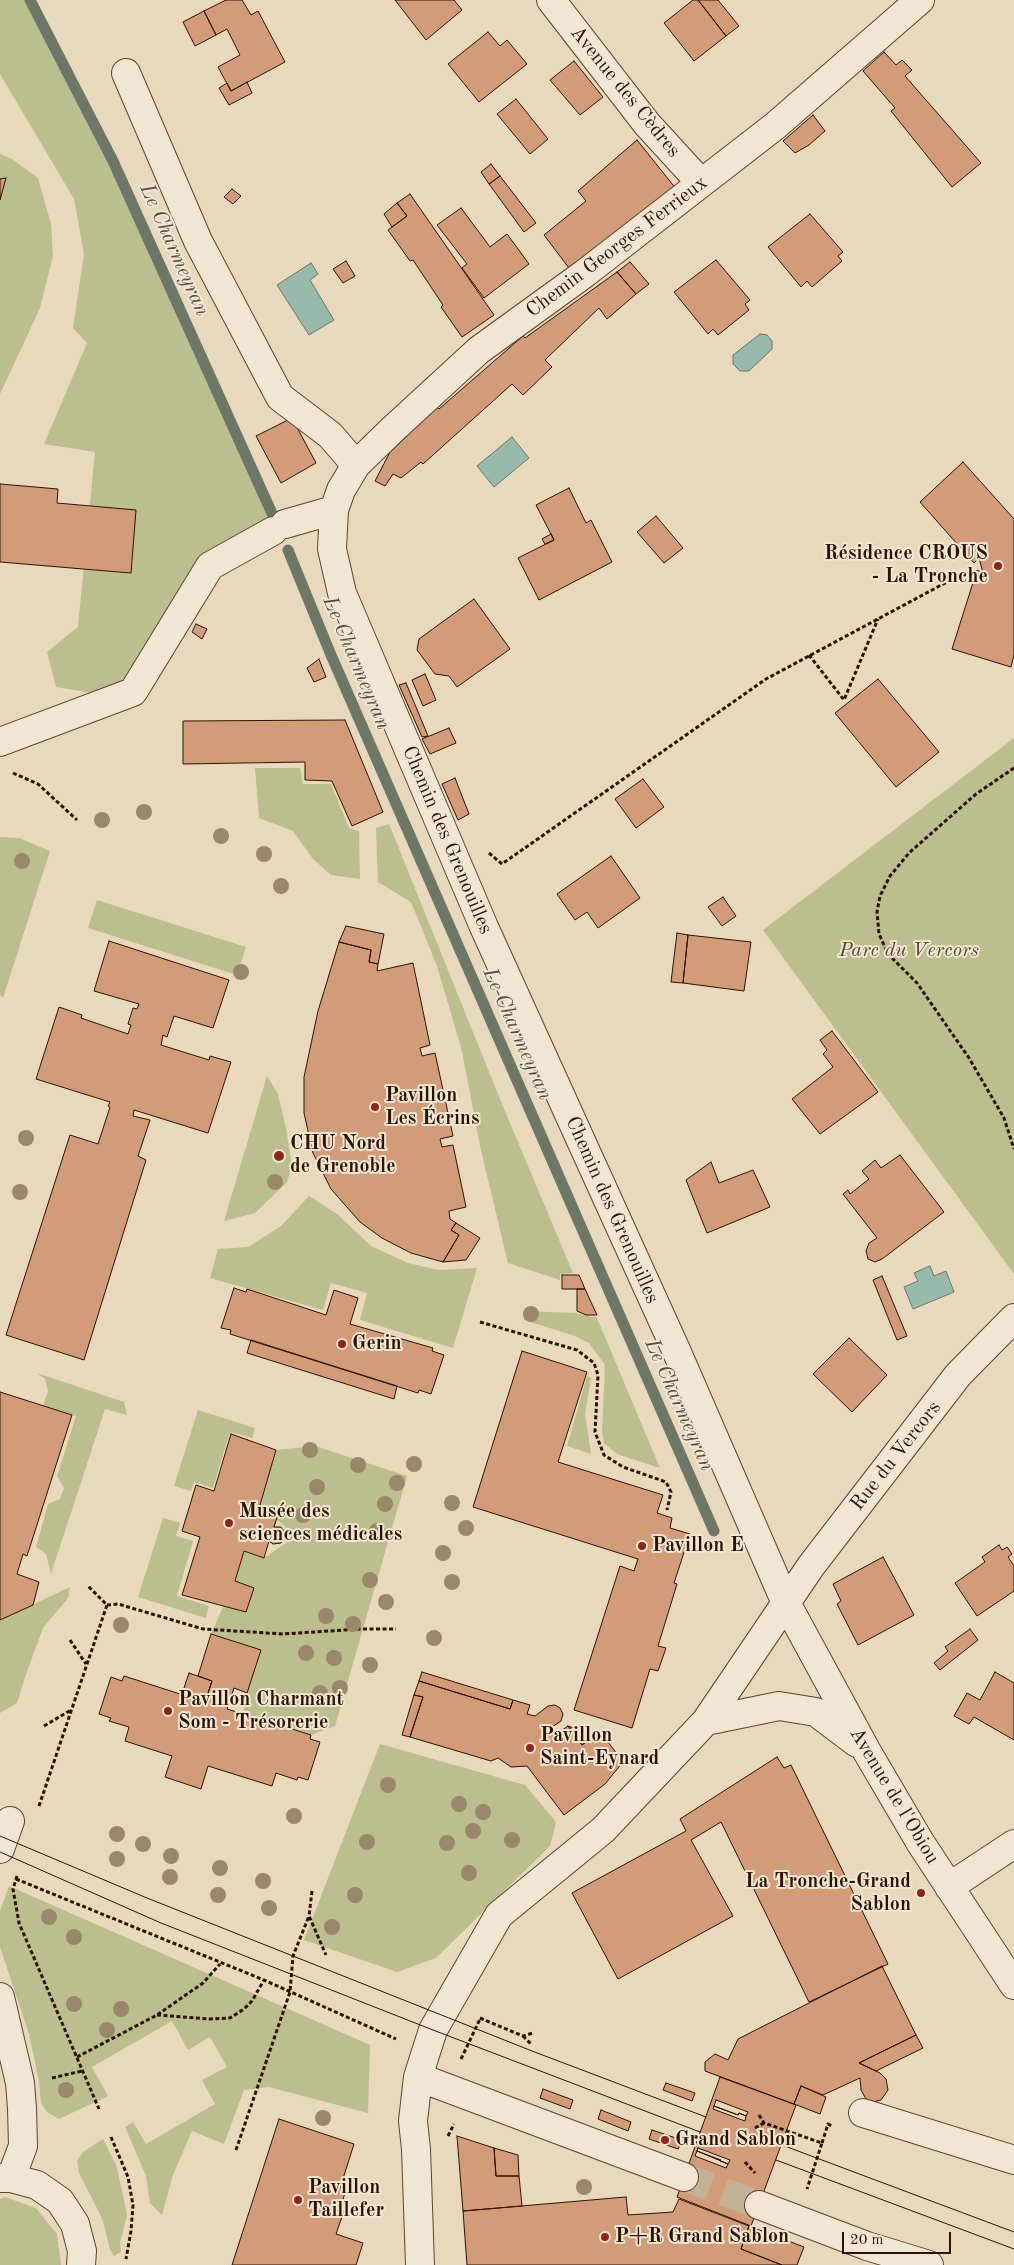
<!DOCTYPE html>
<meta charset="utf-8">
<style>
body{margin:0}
#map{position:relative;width:1014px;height:2265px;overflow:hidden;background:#e8d9bc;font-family:"Old Standard TT",serif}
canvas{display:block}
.scale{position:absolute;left:842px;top:2232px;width:109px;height:22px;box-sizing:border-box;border:2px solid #2d1200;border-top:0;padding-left:6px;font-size:15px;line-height:18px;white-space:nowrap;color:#2d1200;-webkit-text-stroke:4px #f0e6d3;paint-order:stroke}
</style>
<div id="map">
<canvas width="1014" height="2265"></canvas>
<div class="scale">20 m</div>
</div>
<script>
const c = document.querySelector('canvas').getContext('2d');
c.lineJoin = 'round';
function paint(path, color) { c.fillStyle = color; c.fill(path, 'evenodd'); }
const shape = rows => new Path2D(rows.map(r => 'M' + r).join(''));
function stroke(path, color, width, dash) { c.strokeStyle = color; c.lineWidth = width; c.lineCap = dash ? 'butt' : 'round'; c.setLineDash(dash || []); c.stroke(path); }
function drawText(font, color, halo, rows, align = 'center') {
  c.font = font + ' "Old Standard TT",serif'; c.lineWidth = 4; c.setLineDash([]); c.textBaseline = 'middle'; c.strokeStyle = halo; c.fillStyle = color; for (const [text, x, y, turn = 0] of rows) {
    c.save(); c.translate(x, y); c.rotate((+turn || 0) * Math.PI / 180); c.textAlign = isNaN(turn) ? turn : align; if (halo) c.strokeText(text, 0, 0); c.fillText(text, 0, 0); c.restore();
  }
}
const green = shape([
 [0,0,26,0,113,161,275,520,230,546,132,682,98,694,56,687,47,652,78,627,95,452,44,444,87,343,73,328,84,254,74,199,0,74],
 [0,154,12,159,38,178,51,224,53,256,40,308,0,394,0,200,5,178,0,179],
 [1014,738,1014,1274,763,930],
 [255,768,300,768,303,784,331,784,349,828,359,831,360,879,331,875,313,859,293,831,259,818],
 [389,824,502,1104,573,1273,560,1274,560,1280,508,1263,480,1146,462,1051,437,966,411,902,378,882,376,828],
 [0,837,19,838,50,851,3,998,0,995],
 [97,900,246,947,237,975,88,928],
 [267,1076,278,1094,286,1128,292,1166,287,1182,255,1213,224,1221],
 [309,1196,337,1214,371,1246,408,1263,439,1270,477,1268,453,1348,360,1320,367,1293,331,1283,323,1310,210,1278,218,1249,248,1247,281,1226],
 [524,1311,575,1313,597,1318,660,1468,617,1454,604,1443,602,1432,605,1365,589,1343,575,1336,524,1320],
 [37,1373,124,1402,127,1415,105,1409,51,1574,46,1554,36,1547,48,1504,60,1499,64,1488,57,1476,76,1416,43,1406,48,1391,45,1379],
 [587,1376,591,1378,585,1414,591,1454,567,1446],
 [198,1410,255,1428,252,1438,230,1432,213,1488,194,1482,191,1491,174,1486],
 [315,1446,407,1476,335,1726,311,1735,243,1714,247,1693,211,1634,223,1607,231,1607,246,1612,254,1588,235,1581,244,1551,264,1558,286,1543,289,1530,260,1505,276,1450],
 [163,1518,180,1523,176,1536,193,1541,177,1596,209,1606,206,1618,138,1597],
 [70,1587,68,1598,43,1628,25,1677,17,1703,0,1713,0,1620],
 [380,1744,525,1785,556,1822,550,1846,436,1958,397,1972,304,1940],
 [9,1886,370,2045,368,2113,269,2087,244,2090,224,2144,192,2131,173,2175,162,2215,150,2203,146,2176,125,2127,133,2122,146,2144,215,2104,202,2080,227,2067,210,2037,188,2050,172,2021,92,2067,108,2096,59,2119,47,2112,41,2103,39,2081,29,2034,0,1947,0,1911],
 [103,2139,117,2167,127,2215,120,2243,121,2252,114,2256,110,2250,102,2218,79,2173,77,2161,84,2151],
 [5,2197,36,2208,57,2234,61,2265,0,2265,0,2199]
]);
const water = shape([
 [311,263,318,274,310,280,334,320,309,335,277,285,311,263],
 [760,334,767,335,772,341,772,349,749,371,740,371,733,364,733,355,760,334],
 [512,437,529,458,494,487,477,466,512,437],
 [930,1266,934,1276,946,1271,954,1292,913,1309,904,1287,918,1281,914,1273,930,1266]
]);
const stream = shape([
 [30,0,113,161,275,520],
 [288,550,331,655,714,1531]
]);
const building = shape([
 [226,0,242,0,251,15,258,11,285,62,231,91,218,67,240,55,227,29,216,35,204,11,226,0],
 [395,0,454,0,462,10,426,40,395,0],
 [693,0,698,0,726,36,694,61,664,23,693,0],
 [698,0,718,0,739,26,726,36,698,0],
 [204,11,216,35,195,46,183,22,204,11],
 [488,32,500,46,507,40,527,64,479,102,448,64,488,32],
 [884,52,896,65,902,60,912,70,905,76,981,163,952,187,891,111,895,108,863,71,884,52],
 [574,61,603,97,580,115,550,80,574,61],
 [247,82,252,93,229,105,219,88,227,83,231,91,247,82],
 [516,99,548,139,530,154,497,114,516,99],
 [813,115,825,131,809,145,795,153,783,141,813,115],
 [637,140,677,190,572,272,544,235,586,201,578,191,637,140],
 [491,164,500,176,489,184,481,172,491,164],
 [500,176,536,223,524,232,489,184,500,176],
 [6,178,0,200,0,179,6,178],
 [232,189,241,196,233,204,224,197,232,189],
 [410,194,494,315,462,337,441,307,443,305,413,260,410,261,388,230,407,216,397,203,410,194],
 [397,203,407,216,392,227,384,214,397,203],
 [461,208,490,247,507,234,529,264,484,298,462,268,467,264,437,225,461,208],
 [810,214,843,252,838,256,842,261,812,287,807,281,801,287,768,247,810,214],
 [716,260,750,300,745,304,749,310,718,335,713,329,708,334,674,292,716,260],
 [346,261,355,276,343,283,333,269,346,261],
 [630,262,649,284,636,294,617,272,630,262],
 [617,272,636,294,607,319,599,308,545,360,552,367,523,395,512,384,423,464,421,462,401,478,393,474,385,486,375,481,390,452,437,407,439,409,523,336,525,338,617,272],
 [292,418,316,463,281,483,256,436,292,418],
 [963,462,1014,519,1014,655,1011,667,952,649,977,570,983,573,979,558,974,563,920,502,963,462],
 [0,484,58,489,57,503,136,510,131,573,0,562,0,484],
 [569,488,586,523,591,520,612,562,539,600,518,558,554,540,536,505,569,488],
 [656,516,683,548,664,563,637,532,656,516],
 [551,534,554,540,545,544,542,539,551,534],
 [474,599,510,649,457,687,449,676,435,674,417,650,419,639,474,599],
 [196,624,207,629,202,639,192,632,196,624],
 [319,659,326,677,314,682,307,668,319,659],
 [425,674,436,700,423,706,412,680,425,674],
 [878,679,939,752,896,787,835,713,878,679],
 [406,683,428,736,422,737,399,685,406,683],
 [345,720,383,812,352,826,332,781,305,780,305,762,183,764,183,721,345,720],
 [449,728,456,743,430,754,422,739,449,728],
 [455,778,469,814,458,820,442,784,455,778],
 [643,779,664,807,636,828,615,799,643,779],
 [611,856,640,898,598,928,587,912,575,920,557,894,611,856],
 [723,897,736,916,722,926,708,907,723,897],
 [346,926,384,934,378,964,369,962,371,950,339,942,346,926],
 [677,933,688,935,683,983,671,982,677,933],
 [688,935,751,942,744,991,683,983,688,935],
 [109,941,229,980,213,1028,174,1016,167,1037,163,1035,161,1045,209,1060,210,1056,231,1062,208,1133,134,1110,133,1116,150,1120,138,1156,146,1160,84,1360,6,1335,70,1135,98,1144,110,1107,108,1106,110,1102,36,1079,59,1007,82,1015,81,1018,128,1034,131,1025,128,1024,133,1008,137,1009,139,1004,94,991,109,941],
 [339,942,371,950,369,962,378,964,377,971,413,963,430,1045,420,1048,422,1056,435,1053,453,1136,440,1139,442,1147,453,1145,466,1207,449,1211,450,1219,456,1223,451,1230,459,1235,443,1262,411,1253,382,1238,360,1222,331,1189,313,1153,304,1113,304,1077,318,1011,339,942],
 [832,1031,878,1092,820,1134,792,1099,833,1067,823,1054,827,1050,820,1040,832,1031],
 [900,1155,944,1212,882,1259,875,1262,868,1259,866,1251,869,1243,877,1238,843,1194,848,1190,850,1194,869,1179,862,1171,875,1160,881,1168,900,1155],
 [711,1162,719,1183,753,1170,770,1207,707,1233,686,1180,711,1162],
 [456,1223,480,1238,466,1260,443,1262,459,1235,451,1230,456,1223],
 [562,1275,579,1275,585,1289,562,1289,562,1275],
 [882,1276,907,1336,897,1340,873,1280,882,1276],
 [234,1288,246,1292,247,1289,326,1315,334,1290,358,1298,350,1324,433,1348,432,1351,444,1355,431,1394,419,1390,418,1393,230,1334,231,1330,221,1328,234,1288],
 [577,1289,585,1289,597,1315,586,1315,577,1311,577,1289],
 [849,1338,887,1375,852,1412,813,1374,849,1338],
 [251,1340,397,1386,394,1399,247,1353,251,1340],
 [522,1351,587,1372,558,1462,663,1495,657,1513,672,1518,670,1528,690,1534,674,1583,677,1584,658,1646,666,1648,658,1671,650,1669,632,1728,574,1710,620,1566,634,1571,638,1559,473,1507,522,1351],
 [0,1392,72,1415,27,1556,23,1554,17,1574,39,1582,33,1605,0,1620,0,1392],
 [231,1434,276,1450,260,1505,279,1511,274,1527,281,1527,286,1534,281,1543,273,1544,269,1541,264,1558,244,1551,235,1581,254,1588,246,1612,182,1595,200,1537,182,1531,196,1485,214,1491,231,1434],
 [999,1545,1002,1550,1007,1547,1012,1554,1008,1557,1014,1566,1014,1591,977,1616,955,1583,985,1562,982,1557,999,1545],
 [883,1557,914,1615,858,1645,837,1604,841,1601,833,1584,883,1557],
 [970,1629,978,1640,940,1670,934,1663,948,1651,945,1647,970,1629],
 [211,1634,261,1650,247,1693,234,1688,227,1709,311,1735,310,1739,320,1742,308,1780,298,1777,297,1780,276,1773,272,1786,208,1766,201,1789,165,1777,172,1756,125,1741,129,1727,109,1721,111,1718,99,1714,111,1677,122,1681,124,1676,205,1702,212,1681,198,1676,211,1634],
 [422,1672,513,1700,510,1709,419,1681,422,1672],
 [995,1672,1014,1683,1014,1740,974,1717,969,1724,954,1716,967,1693,980,1700,995,1672],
 [189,1673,212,1681,205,1702,182,1694,189,1673],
 [419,1681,510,1709,513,1700,530,1705,527,1714,535,1716,548,1706,555,1705,560,1708,563,1714,561,1721,552,1727,558,1733,568,1726,582,1745,595,1735,605,1738,623,1762,605,1784,564,1815,527,1766,511,1767,498,1758,491,1761,410,1737,423,1697,414,1695,419,1681],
 [414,1695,423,1697,410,1737,402,1735,414,1695],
 [568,1726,595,1735,582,1745,568,1726],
 [777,1757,784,1768,791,1765,888,1964,809,2002,721,1822,691,1840,733,1916,618,1979,572,1893,686,1831,680,1819,777,1757],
 [882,1966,916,2035,859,2063,880,2073,886,2079,888,2090,881,2100,873,2102,866,2099,861,2090,860,2078,823,2095,801,2086,794,2104,705,2071,705,2062,715,2054,728,2060,738,2039,882,1966],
 [916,2035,923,2048,876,2071,859,2063,916,2035],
 [720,2077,796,2105,751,2226,677,2197,720,2077],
 [666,2083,695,2093,692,2101,663,2090,666,2083],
 [801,2086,826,2097,820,2114,794,2104,801,2086],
 [543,2089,573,2100,570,2109,540,2098,543,2089],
 [716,2100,748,2112,746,2116,739,2113,738,2115,714,2106,716,2100],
 [714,2106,738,2115,739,2113,746,2116,745,2121,713,2109,714,2106],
 [601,2110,631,2122,628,2131,598,2119,601,2110],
 [279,2119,354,2144,340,2188,346,2189,340,2210,344,2211,336,2234,363,2243,356,2265,232,2265,279,2119],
 [652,2130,682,2140,678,2149,649,2139,652,2130],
 [457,2136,494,2148,496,2176,519,2176,522,2206,463,2211,457,2136],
 [494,2148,518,2155,519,2176,496,2176,494,2148],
 [698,2148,730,2160,728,2164,697,2151,698,2148],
 [697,2151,721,2160,720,2161,728,2164,726,2168,695,2156,697,2151],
 [626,2197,628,2215,673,2212,679,2199,749,2226,741,2249,782,2265,467,2265,463,2211,626,2197],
 [749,2226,804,2247,797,2265,782,2265,741,2249,749,2226]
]);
const minorTunnel = shape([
 [684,2177,759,2205]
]);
const path = shape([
 [809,655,844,700,878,619],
 [1014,768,976,794,909,853,890,876,880,896,877,912,879,934,888,954,917,983,969,1058,1004,1118,1014,1149],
 [13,773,38,784,77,820],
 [489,853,502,864,766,679,960,575],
 [480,1322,577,1350,594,1363,598,1375,595,1432,604,1455,623,1467,666,1482,671,1492,667,1510],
 [107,1605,118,1604,203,1629,283,1634,360,1629,396,1629],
 [70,1640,86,1664],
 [44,1726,71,1710],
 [39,1806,107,1605,88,1586],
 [17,1876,13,1889,19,1923,99,2109],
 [16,1879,264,1980,396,2039],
 [312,1891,309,1916,326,1955],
 [157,2015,210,2019,230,2018,244,2009,252,2001,264,1980],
 [480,2018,523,2036,533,2033],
 [523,2036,531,2044],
 [77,2057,157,2015,203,1983,220,1964],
 [461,2059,480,2019],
 [52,2078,82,2071],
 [759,2115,764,2123,822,2143,807,2189],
 [755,2128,764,2123],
 [448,2136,454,2124],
 [111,2137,128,2177,133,2205,131,2231,126,2259],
 [822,2143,828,2124,832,2126],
 [236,2150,290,1992,293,1956,309,1916],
 [745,2162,755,2173]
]);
const minor = shape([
 [551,0,647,124,701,183],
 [920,0,775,126,584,274,479,350,392,430,356,465,341,490,334,510,332,549,342,593,484,927,676,1350,785,1601,866,1750,920,1842,1014,1985],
 [126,73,198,241,280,397,330,435,356,465],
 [285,524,334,510],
 [0,742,133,692,210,566,273,531],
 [706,1721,779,1706,816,1712,857,1743],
 [0,1849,10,1821],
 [949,1887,1014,1844],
 [0,1997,20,2083,22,2108,23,2146,11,2178],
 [418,2077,684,2177],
 [863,2113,1014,2160],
 [0,2178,11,2178,37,2185,60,2201,75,2224,82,2251,81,2265],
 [759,2205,867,2246,929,2265],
 [420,2265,416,2149,413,2121,418,2077,433,2030,499,1915,603,1830,706,1721,811,1566,958,1375,1014,1318]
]);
const tram = shape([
 [0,1836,147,1898,532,2051,706,2117],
 [0,1852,161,1923,433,2030,700,2132],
 [782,2145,1014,2232],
 [776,2160,1014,2249]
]);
const trees = [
 [144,812],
 [102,820],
 [221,836],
 [264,854],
 [22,861],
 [281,886],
 [241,972],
 [26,1138],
 [275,1182],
 [20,1192],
 [531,1314],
 [310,1450],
 [414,1464],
 [358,1465],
 [397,1483],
 [317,1487],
 [452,1503],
 [385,1504],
 [303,1515],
 [466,1528],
 [377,1531],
 [443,1553],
 [370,1580],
 [452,1582],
 [386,1602],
 [326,1616],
 [353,1624],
 [121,1625],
 [434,1638],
 [306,1653],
 [334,1658],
 [370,1665],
 [340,1688],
 [320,1693],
 [388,1785],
 [459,1804],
 [483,1812],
 [294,1816],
 [473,1831],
 [117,1834],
 [512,1840],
 [367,1842],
 [447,1843],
 [143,1844],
 [171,1856],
 [117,1859],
 [220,1868],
 [469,1873],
 [170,1877],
 [263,1881],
 [218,1895],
 [355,1895],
 [269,1908],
 [49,1917],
 [332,1927],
 [74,1937],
 [74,2004],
 [121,2009],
 [107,2030],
 [66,2090],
 [323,2118],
 [584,2187]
];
const markers = [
 [998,566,5,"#8f2418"],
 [375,1107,5,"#8f2418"],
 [279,1156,6,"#8f2418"],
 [342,1344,5,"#8f2418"],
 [229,1523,5,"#8f2418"],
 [642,1546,5,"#8f2418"],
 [168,1711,5,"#8f2418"],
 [530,1748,5,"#8f2418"],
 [921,1893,5,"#8f2418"],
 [665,2140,5,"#8f2418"],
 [298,2200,5,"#8f2418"],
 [605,2237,5,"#8f2418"]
];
const streetNames = [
 ["Avenue des Cèdres",625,92,51],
 ["Chemin Georges Ferrieux",617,247,-37],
 ["Chemin des Grenouilles",447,840,67],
 ["Chemin des Grenouilles",612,1210,66],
 ["Rue du Vercors",896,1456,-52],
 ["Avenue de l'Obiou",894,1796,59]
];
const poiNames = [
 ["Résidence CROUS",988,554,"right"],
 ["- La Tronche",988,577,"right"],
 ["Pavillon",385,1096],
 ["Les Écrins",385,1119],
 ["CHU Nord",290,1144],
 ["de Grenoble",290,1167],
 ["Gerin",352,1344],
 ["Musée des",239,1512],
 ["sciences médicales",239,1535],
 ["Pavillon E",652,1546],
 ["Pavillon Charmant",178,1700],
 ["Som - Trésorerie",178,1723],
 ["Pavillon",540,1736],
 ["Saint-Eynard",540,1759],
 ["La Tronche-Grand",911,1882,"right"],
 ["Sablon",911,1905,"right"],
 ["Grand Sablon",675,2140],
 ["Pavillon",308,2188],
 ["Taillefer",308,2211],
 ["P+R Grand Sablon",615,2237]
];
const parkNames = [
 ["Parc du Vercors",909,951]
];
const waterNames = [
 ["Le Charmeyran",174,250,66],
 ["Le Charmeyran",356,663,67],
 ["Le Charmeyran",517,1034,66],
 ["Le Charmeyran",679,1405,66]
];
paint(green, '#bbbe8d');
paint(water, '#98baac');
stroke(water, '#6d7767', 1);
stroke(stream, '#6d7767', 11);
paint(building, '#d39c78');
stroke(building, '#2d1200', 1);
stroke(minorTunnel, '#c3b196', 28, [28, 14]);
stroke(minor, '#5c442f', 30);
stroke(path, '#2d1200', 3, [4, 2.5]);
stroke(minor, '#f0e6d3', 28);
stroke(tram, '#2d1200', 1);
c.fillStyle = '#99886c';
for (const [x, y] of trees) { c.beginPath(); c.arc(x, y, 8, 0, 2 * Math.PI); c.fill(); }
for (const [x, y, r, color] of markers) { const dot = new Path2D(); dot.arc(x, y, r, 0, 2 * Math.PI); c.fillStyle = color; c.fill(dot); stroke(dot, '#f0e6d3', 2); }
drawText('20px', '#2d1200', '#f0e6d3', streetNames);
drawText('bold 20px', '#2d1200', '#f0e6d3', poiNames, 'left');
drawText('italic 20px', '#58462a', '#f0e6d3', parkNames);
drawText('italic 21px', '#524d3c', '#f0e6d3', waterNames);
</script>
